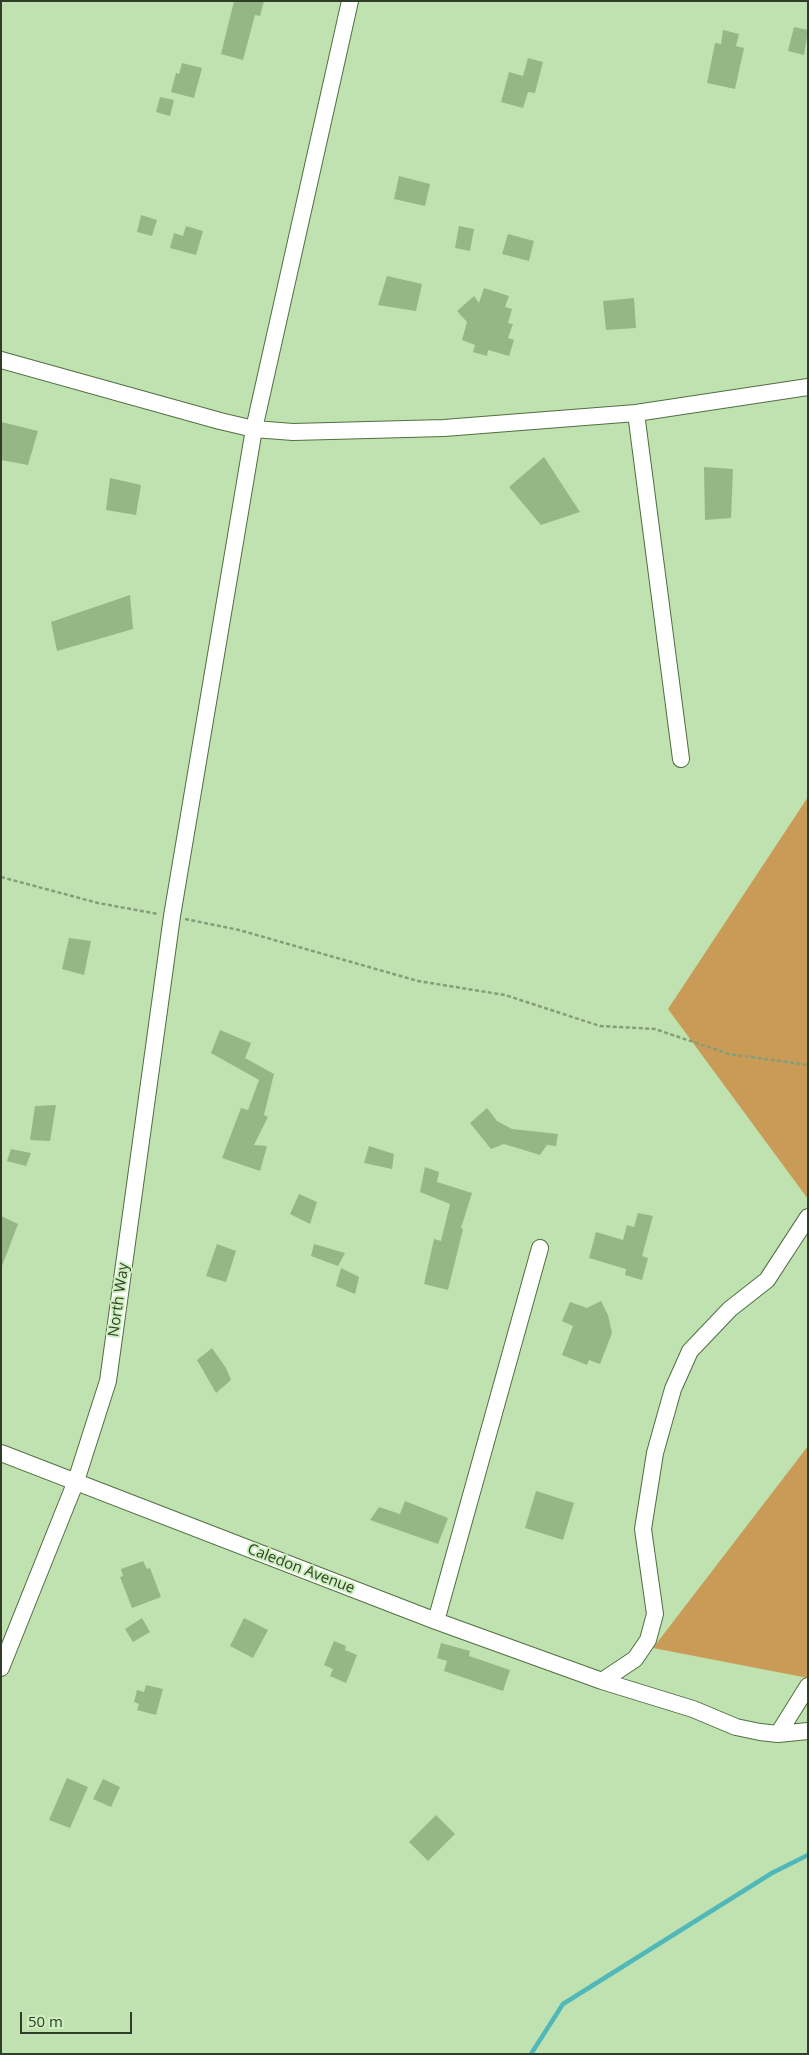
<!DOCTYPE html>
<style>
body{margin:0}
#map{position:relative;width:809px;height:2055px;overflow:hidden;background:#c0e2b0;font-family:"Open Sans",sans-serif}
canvas{display:block}
.frame{position:absolute;inset:0;border:2px solid #303d29;pointer-events:none}
.scale{position:absolute;left:20px;top:2012px;width:112px;height:22px;box-sizing:border-box;border:2px solid #303d29;border-top:0;padding-left:6px;font-size:15px;line-height:18px;white-space:nowrap;color:#303d29;-webkit-text-stroke:4px #cdefbd;paint-order:stroke}
</style>
<div id="map">
<canvas width="809" height="2055"></canvas>
<div class="frame"></div>
<div class="scale">50 m</div>
</div>
<script>
const c = document.querySelector('canvas').getContext('2d');
c.lineJoin = 'round';
function paint(path, color) { c.fillStyle = color; c.fill(path, 'evenodd'); }
const shape = rows => new Path2D(rows.map(r => 'M' + r).join(''));
function stroke(path, color, width, dash) { c.strokeStyle = color; c.lineWidth = width; c.lineCap = dash ? 'butt' : 'round'; c.setLineDash(dash || []); c.stroke(path); }
function drawText(font, color, halo, rows, align = 'center') {
  c.font = font + ' "Open Sans",sans-serif'; c.lineWidth = 4; c.setLineDash([]); c.textBaseline = 'middle'; c.strokeStyle = halo; c.fillStyle = color; for (const [text, x, y, turn = 0] of rows) {
    c.save(); c.translate(x, y); c.rotate((+turn || 0) * Math.PI / 180); c.textAlign = isNaN(turn) ? turn : align; if (halo) c.strokeText(text, 0, 0); c.fillText(text, 0, 0); c.restore();
  }
}
const green = shape([
 [808,797,808,1199,668,1009],
 [808,1446,808,1678,653,1648]
]);
const stream = shape([
 [531,2054,563,2004,772,1873,808,1855]
]);
const building = shape([
 [234,1,264,1,260,16,255,15,243,60,221,54],
 [794,27,808,30,804,55,788,51],
 [723,30,739,34,736,46,744,48,735,89,707,83,715,43,721,44],
 [528,58,543,62,535,93,528,92,523,108,501,102,509,72,523,76],
 [182,63,202,68,194,98,171,92,176,73,179,74],
 [160,97,174,100,170,116,156,112],
 [399,176,430,184,425,206,394,199],
 [141,215,157,220,152,236,137,232],
 [186,226,203,231,196,255,170,248,174,233,183,236],
 [459,226,474,229,470,251,455,248],
 [508,234,534,241,529,261,502,254],
 [387,276,422,284,416,311,378,305],
 [484,288,509,296,505,307,512,309,508,323,513,324,508,338,514,340,509,356,488,350,487,356,473,352,475,345,462,340,467,322,457,311,474,296,479,303],
 [634,298,636,328,606,330,603,301],
 [1,422,38,431,28,465,1,460],
 [544,457,580,512,541,525,509,487],
 [704,467,733,469,731,518,705,520],
 [110,478,141,485,136,515,106,510],
 [130,595,133,629,57,651,51,622],
 [69,938,91,941,84,975,62,969],
 [220,1030,251,1043,245,1058,274,1074,264,1115,268,1117,254,1145,267,1146,260,1171,222,1158,241,1108,248,1110,259,1080,211,1053],
 [56,1105,50,1141,30,1140,35,1106],
 [487,1108,497,1121,512,1129,558,1134,556,1146,547,1145,540,1155,504,1144,491,1149,470,1123],
 [369,1146,394,1154,392,1169,364,1163],
 [11,1149,31,1153,26,1166,7,1161],
 [425,1167,439,1172,437,1182,472,1193,461,1228,463,1229,448,1290,424,1284,434,1239,441,1241,450,1204,420,1192],
 [299,1194,317,1202,310,1224,290,1214],
 [638,1213,653,1216,642,1256,648,1258,642,1280,625,1275,626,1269,589,1258,596,1232,623,1240,627,1225,634,1227],
 [1,1216,18,1224,2,1266,1,1266],
 [217,1244,236,1251,226,1282,206,1276],
 [314,1244,345,1253,338,1266,311,1256],
 [341,1268,359,1277,355,1294,336,1286],
 [601,1301,608,1315,612,1333,600,1364,589,1360,587,1365,562,1355,573,1326,562,1321,570,1302,587,1308],
 [212,1348,226,1368,231,1380,216,1393,197,1360],
 [536,1491,574,1503,563,1540,525,1528],
 [405,1501,448,1518,438,1544,370,1520,379,1507,400,1514],
 [143,1561,147,1569,150,1568,161,1597,132,1608,120,1577,123,1576,121,1569],
 [142,1618,150,1632,133,1642,125,1629],
 [244,1618,268,1630,253,1658,230,1646],
 [334,1641,346,1646,345,1650,357,1655,346,1683,330,1676,333,1669,324,1665],
 [441,1643,470,1651,469,1656,510,1670,503,1691,444,1671,447,1661,437,1658],
 [146,1685,163,1689,156,1715,137,1710,139,1704,134,1702,137,1690,144,1692],
 [67,1778,88,1787,70,1828,49,1820],
 [103,1779,120,1787,111,1807,93,1799],
 [436,1815,455,1834,428,1861,409,1842]
]);
const path = shape([
 [1,877,98,903,158,914],
 [185,919,239,930,418,981,505,995,600,1026,655,1029,729,1054,808,1065]
]);
const minor = shape([
 [1,360,220,421,254,429,293,432,444,428,636,413,808,387],
 [636,413,681,759],
 [1,1453,436,1621,602,1681,693,1709,736,1727,760,1732,778,1734,808,1731],
 [436,1621,540,1248],
 [1,1668,76,1481,108,1381,172,916,254,429,350,1],
 [602,1681,635,1659,648,1640,655,1614,643,1529,655,1453,673,1389,690,1351,730,1309,767,1280,808,1217],
 [778,1734,808,1686]
]);
const streetNames = [
 ["North Way",119,1300,-82],
 ["Caledon Avenue",301,1569,21]
];
paint(green, '#c99b57');
stroke(stream, '#50b8b9', 4.5);
paint(building, '#95b685');
stroke(minor, '#516f42', 18);
stroke(path, '#859e79', 2.5, [4, 2.5]);
stroke(minor, '#fff', 16);
drawText('15px', '#303d29', '#cdefbd', streetNames);
</script>
